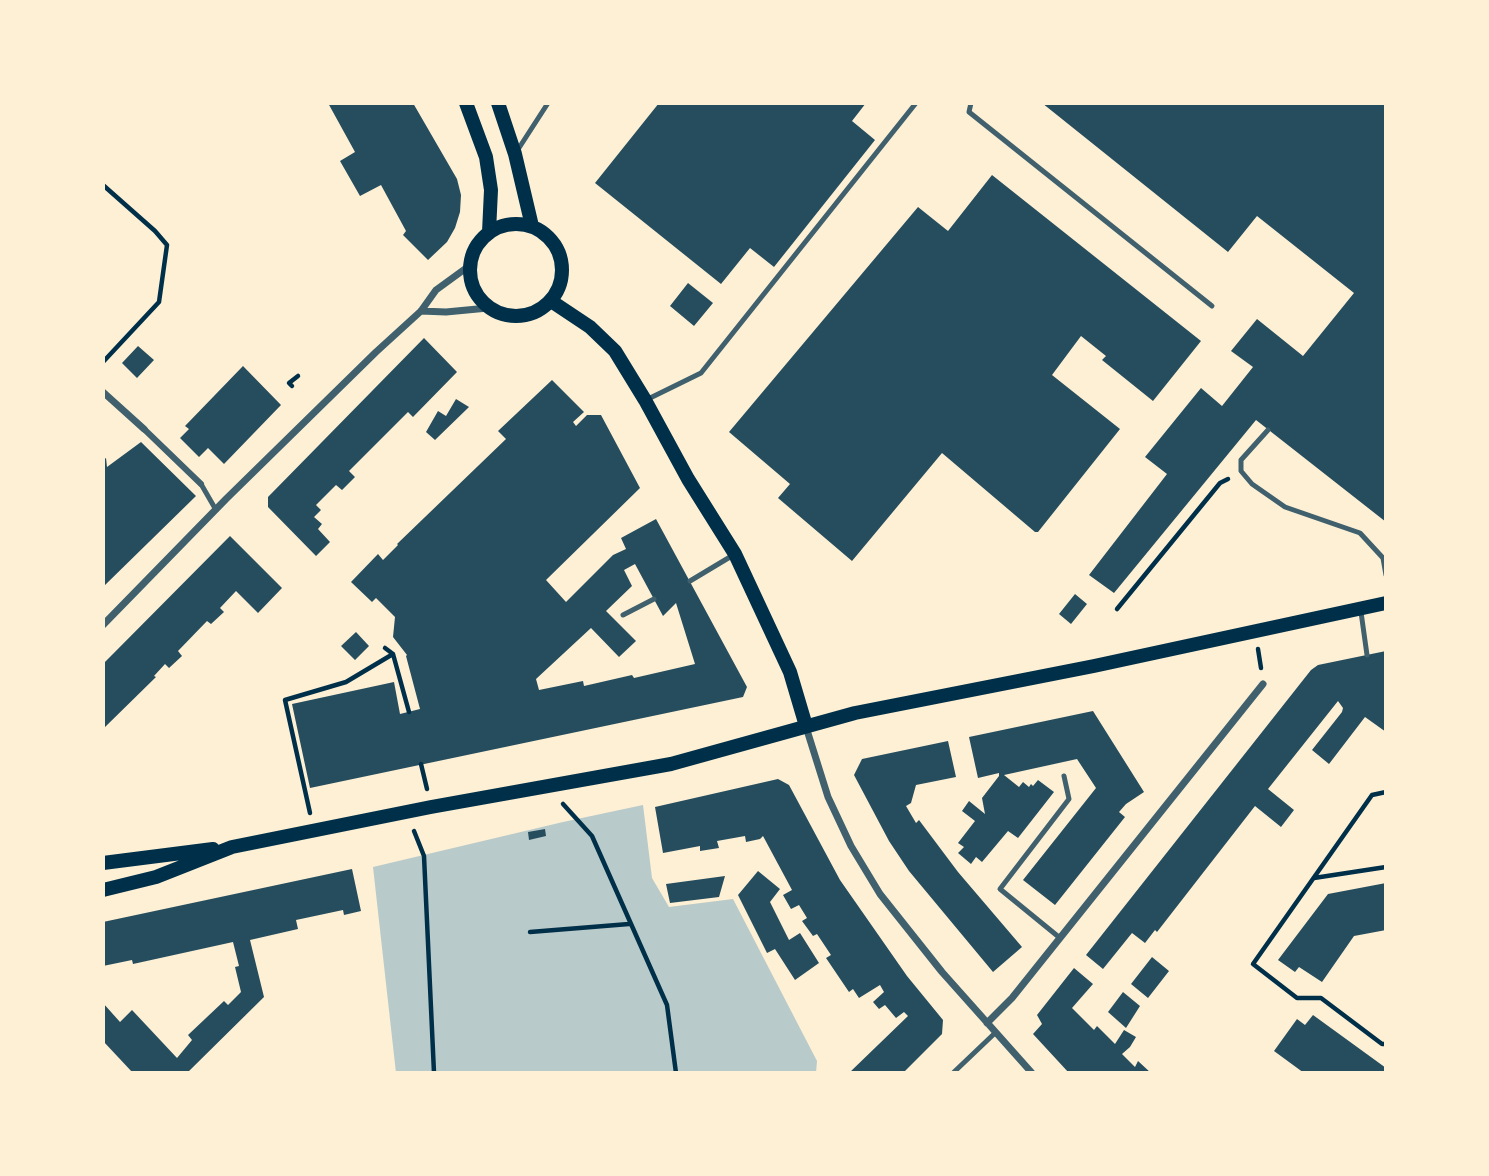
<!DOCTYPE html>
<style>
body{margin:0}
#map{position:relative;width:1489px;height:1176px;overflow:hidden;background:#fdf0d5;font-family:"Open Sans",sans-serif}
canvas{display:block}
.frame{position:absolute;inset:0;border:105px solid #fdf0d5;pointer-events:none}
</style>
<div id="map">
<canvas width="1489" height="1176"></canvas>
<div class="frame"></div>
</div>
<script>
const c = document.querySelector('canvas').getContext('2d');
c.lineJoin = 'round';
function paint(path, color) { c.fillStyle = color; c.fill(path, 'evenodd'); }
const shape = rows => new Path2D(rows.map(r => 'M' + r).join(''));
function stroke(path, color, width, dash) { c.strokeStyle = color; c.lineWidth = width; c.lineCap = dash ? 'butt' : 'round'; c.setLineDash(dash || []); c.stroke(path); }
const green = shape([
 [643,805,652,878,669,907,733,899,817,1061,816,1073,396,1073,373,867,563,822]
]);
const building = shape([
 [328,103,413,103,457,179,461,195,460,212,455,228,447,242,428,260,403,235,406,231,381,185,360,196,340,161,355,152],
 [659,103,866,103,852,121,875,140,774,267,750,248,721,284,595,183],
 [1042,103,1386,103,1386,522,1256,420,1114,593,1089,575,1167,474,1145,457,1201,388,1222,406,1253,367,1231,351,1257,319,1303,356,1354,293,1257,216,1228,252],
 [992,175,1201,341,1153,401,1102,360,1106,356,1081,336,1052,375,1120,429,1038,532,1035,532,942,453,852,561,778,498,790,484,729,432,918,207,948,231],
 [688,283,713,303,694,326,670,306],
 [424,338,457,372,413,417,408,412,349,471,355,477,342,490,336,485,316,505,321,510,314,517,322,524,318,529,330,542,316,556,268,507,268,497],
 [138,346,154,360,137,378,122,363],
 [243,366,281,405,224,464,208,448,199,457,180,438,189,429,185,426],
 [552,380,584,412,573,422,576,426,587,415,601,415,640,488,546,580,566,602,613,555,626,549,621,538,656,519,747,687,743,697,310,788,292,704,394,682,400,714,420,709,406,656,407,655,393,637,395,617,376,598,372,602,351,582,378,554,383,560,398,545,397,544,506,439,498,431],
 [635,564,663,616,676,603,695,664,634,678,632,675,584,686,583,681,539,690,536,679,591,628,619,657,636,641,606,611,632,586,624,570],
 [456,399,469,407,435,440,426,432,438,411,446,416],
 [141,442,196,496,103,587,103,460,106,458,107,467],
 [230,536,282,588,258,613,236,591,220,608,224,612,211,624,207,621,178,651,182,656,169,668,165,664,154,676,156,677,103,729,103,664],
 [1075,594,1087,604,1071,624,1059,614],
 [356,632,369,646,355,660,341,646],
 [1386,651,1386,732,1365,717,1329,764,1312,750,1342,712,1343,708,1338,701,1268,789,1294,810,1281,827,1255,806,1157,932,1155,930,1145,943,1132,933,1103,969,1086,955,1311,670,1318,665],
 [1093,711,1144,792,1126,804,1119,812,1125,817,1055,905,1023,880,1096,788,1077,759,1004,775,1019,787,1023,782,1029,787,1031,784,1033,786,1038,780,1054,792,1018,838,1008,831,982,862,976,857,971,864,958,853,964,847,958,843,975,821,962,811,969,801,985,814,982,798,999,776,999,773,978,778,969,737],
 [948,741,956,777,916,785,911,803,906,806,916,823,919,820,958,872,1022,947,993,972,909,871,889,841,854,775,862,759],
 [778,779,789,785,840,880,907,976,943,1020,942,1034,903,1073,849,1073,908,1016,904,1012,896,1018,885,1005,879,1009,873,1002,884,992,880,985,859,998,853,989,849,992,826,958,831,955,817,934,813,936,802,921,807,918,799,905,791,909,783,895,792,890,763,836,760,839,746,842,745,836,717,841,719,848,700,851,700,846,663,853,655,807],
 [545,829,546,836,529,840,528,832],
 [352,869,361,911,344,915,343,910,296,920,298,929,250,940,264,997,187,1073,133,1073,103,1041,103,1003,120,1022,132,1010,177,1058,192,1040,188,1035,224,1001,228,1005,241,992,235,967,239,966,233,942,133,964,132,960,103,966,103,922],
 [758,871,780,889,770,902,789,940,800,933,819,963,795,980,775,949,767,953,738,895],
 [725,876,719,897,670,903,666,884],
 [1386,883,1386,930,1354,936,1322,982,1299,967,1295,972,1278,960,1328,894],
 [1152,957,1169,971,1148,998,1131,984],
 [1074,968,1093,984,1072,1008,1094,1030,1097,1026,1115,1044,1124,1030,1136,1037,1130,1047,1122,1054,1135,1067,1138,1061,1151,1073,1069,1073,1033,1034,1042,1024,1037,1015],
 [1123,992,1140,1006,1126,1028,1108,1012],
 [1313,1015,1386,1068,1386,1073,1304,1073,1274,1051,1297,1019,1305,1025]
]);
const path = shape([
 [103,185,155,231,167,245,159,302,103,362],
 [292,386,289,383,298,376],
 [1117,609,1220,483,1228,479],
 [385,648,393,654,409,712],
 [1258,649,1261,668],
 [421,764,427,789],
 [1386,792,1372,795,1253,964,1297,998,1321,998,1382,1044,1386,1044],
 [563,804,592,836,667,1005,676,1073],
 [310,813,285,700,346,682,393,654],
 [414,831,424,856,434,1073],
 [1314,878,1386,867],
 [530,932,629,924]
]);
const service = shape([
 [971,103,969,112,1212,306],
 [517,151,548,103],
 [646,400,701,373,916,103],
 [1268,430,1241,460,1241,471,1252,484,1285,507,1360,533,1383,558,1386,575],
 [201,484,216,510],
 [690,581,735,554],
 [1361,612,1367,655],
 [623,615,654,599],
 [1060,938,1000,889,1069,799,1064,776],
 [953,1073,995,1033]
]);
const pedestrian = shape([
 [144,429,201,484]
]);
const minor = shape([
 [421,311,446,312,488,308],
 [103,392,144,429],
 [103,625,226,499,376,352,421,311,436,290,469,266],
 [806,727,828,797,851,846,880,894,942,972,1032,1073],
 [987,1023,1012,998,1263,684]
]);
const secondary = shape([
 [466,103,486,157,491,190,489,232],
 [498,103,515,154,532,226],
 '470 270a46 46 0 1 1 92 0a46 46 0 1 1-92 0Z',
 [551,301,590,327,615,351,645,400,688,479,735,554,790,672,806,726],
 [103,863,213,849],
 [103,890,156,877,232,847,431,807,671,764,855,713,1094,666,1386,603]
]);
paint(green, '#b9caca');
paint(building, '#264d5e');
stroke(path, '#003049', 4.5);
stroke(service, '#3f606c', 5);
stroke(pedestrian, '#3f606c', 6);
stroke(minor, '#3f606c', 7);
stroke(secondary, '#003049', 14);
</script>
